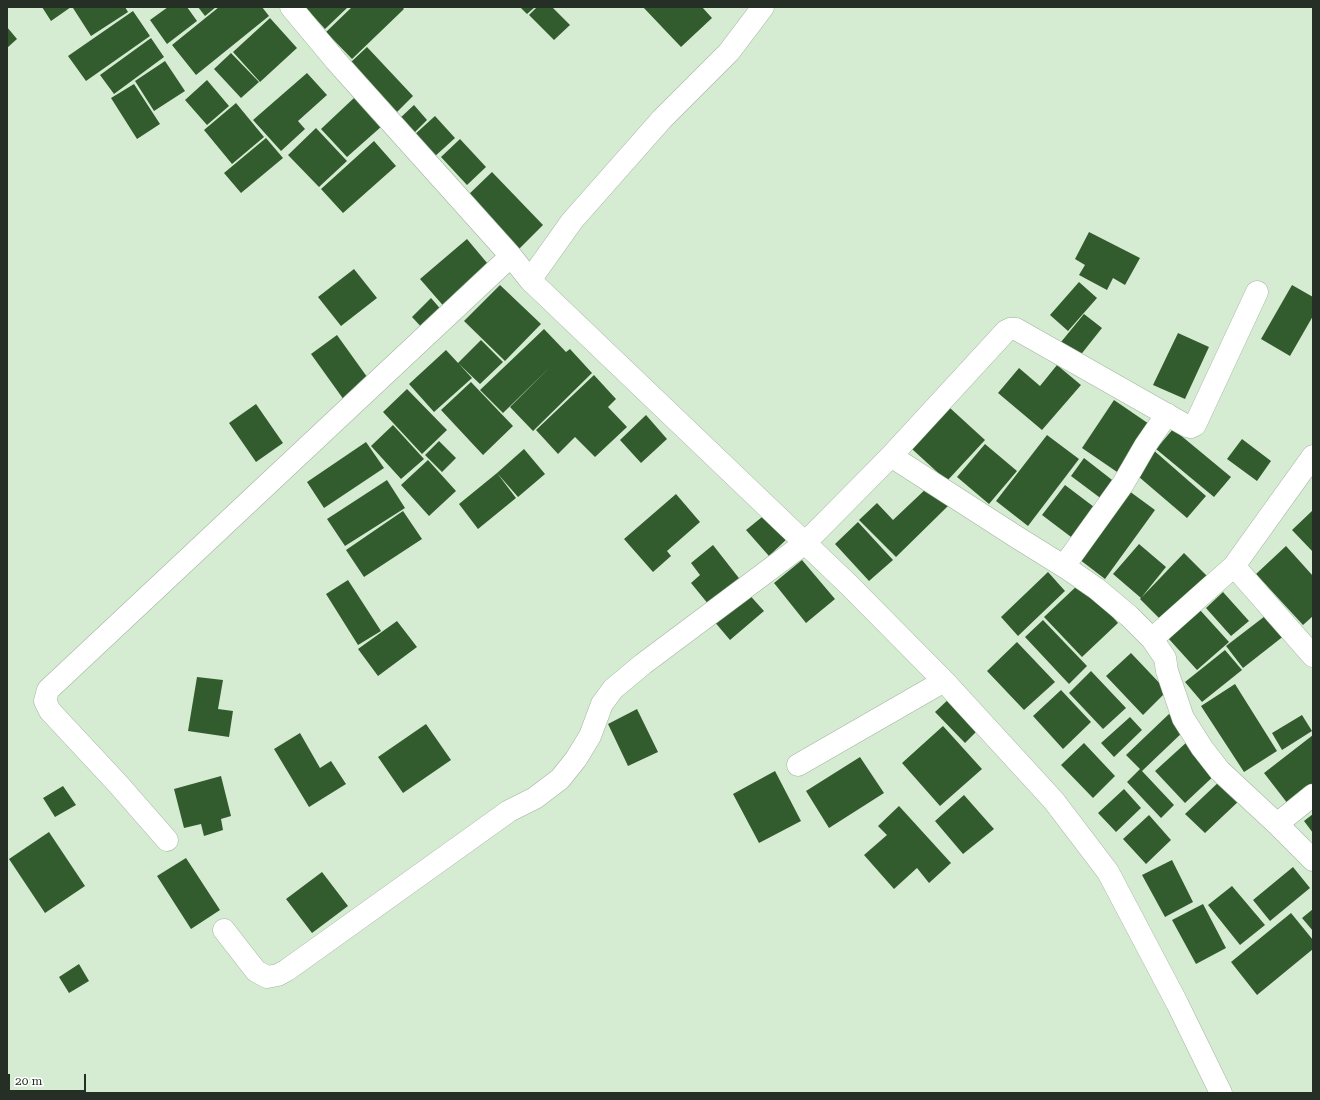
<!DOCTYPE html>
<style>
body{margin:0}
#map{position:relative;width:1320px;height:1100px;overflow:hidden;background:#d5ecd2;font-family:"Roboto Serif",serif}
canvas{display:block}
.frame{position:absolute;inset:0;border:8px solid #262f25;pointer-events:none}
.scale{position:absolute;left:8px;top:1074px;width:78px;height:18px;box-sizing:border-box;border:2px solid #262f25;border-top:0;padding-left:5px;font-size:12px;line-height:14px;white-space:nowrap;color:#262f25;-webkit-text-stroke:3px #fff;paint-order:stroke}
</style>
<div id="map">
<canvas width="1320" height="1100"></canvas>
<div class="frame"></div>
<div class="scale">20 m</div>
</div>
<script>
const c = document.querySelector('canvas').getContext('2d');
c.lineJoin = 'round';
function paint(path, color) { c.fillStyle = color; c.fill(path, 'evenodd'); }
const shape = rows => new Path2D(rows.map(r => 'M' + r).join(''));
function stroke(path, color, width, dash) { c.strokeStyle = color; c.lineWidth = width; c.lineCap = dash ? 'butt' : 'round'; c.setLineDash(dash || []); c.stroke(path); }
const building = shape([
 [42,7,71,7,51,21],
 [75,7,125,7,128,12,91,36,73,8],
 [168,7,187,7,197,21,167,44,150,20],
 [198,7,216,7,205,16],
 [219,7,262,7,269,16,196,75,172,45],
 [305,7,348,7,325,29],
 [352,7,402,7,404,9,352,59,326,32],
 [520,7,535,7,527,14],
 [537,7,552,7,570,25,554,40,529,15],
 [643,7,702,7,712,18,681,47],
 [133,11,150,36,86,81,68,56],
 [270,18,297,48,260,82,233,52],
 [7,27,17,39,7,48],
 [151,38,164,57,114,94,100,75],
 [367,47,413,96,397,112,351,62],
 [231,53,259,82,241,98,214,69],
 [165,61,185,91,154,111,135,81],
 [307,73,327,95,298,121,305,129,281,151,253,120],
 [207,80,229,106,207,125,185,100],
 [134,84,160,124,137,139,111,98],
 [355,97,382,126,347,157,321,129],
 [236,103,264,137,232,164,204,130],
 [414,105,427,120,413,134,399,119],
 [435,116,455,138,433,158,413,136],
 [316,128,347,161,319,187,288,155],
 [266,138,283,158,241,193,224,173],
 [460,139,486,167,467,185,441,157],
 [374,141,396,166,343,213,321,189],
 [492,172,543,225,519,249,467,196],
 [1089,232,1140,258,1125,285,1113,278,1107,290,1079,275,1085,265,1075,259],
 [467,239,493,270,447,310,420,279],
 [354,269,377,298,341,326,318,297],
 [1079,282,1097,298,1068,331,1050,315],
 [500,285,541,324,505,361,464,321],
 [1292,285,1313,297,1313,316,1290,356,1261,339],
 [431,298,444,313,425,331,412,317],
 [1084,314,1102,328,1079,357,1061,342],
 [544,329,566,352,570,349,592,373,533,431,510,407,549,368,503,413,480,390],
 [1178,333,1209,347,1185,399,1153,385],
 [337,335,370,381,344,400,311,354],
 [481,340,503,362,480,384,458,363],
 [446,350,472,378,434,412,409,384],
 [1057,365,1081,385,1042,430,998,393,1019,368,1040,386],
 [594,375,616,399,608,407,627,427,595,457,575,437,558,454,536,430],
 [471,382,513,426,483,455,441,410],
 [407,389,447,430,422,454,383,412],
 [1114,400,1152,426,1120,474,1082,448],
 [256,404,283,443,256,462,229,423],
 [950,408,985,440,947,481,912,449],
 [646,415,667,439,641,463,620,440],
 [393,425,424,459,401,479,371,446],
 [1173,429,1231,477,1214,497,1156,449],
 [1047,435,1079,459,1028,526,996,501],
 [1242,439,1271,461,1257,481,1227,459],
 [439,441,456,458,442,472,425,455],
 [366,442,384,468,324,508,307,482],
 [985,444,1017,471,989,504,957,477],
 [1151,448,1206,496,1187,518,1132,471],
 [524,449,545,474,518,497,497,473],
 [1084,458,1116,483,1103,500,1071,476],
 [428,460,456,491,429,516,401,485],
 [497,473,516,498,478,529,459,504],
 [387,480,405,508,345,546,327,519],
 [930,485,949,505,896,557,859,520,877,503,893,520],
 [1065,485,1102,513,1079,543,1042,515],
 [1125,488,1155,510,1105,579,1075,556],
 [676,494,700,522,667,551,671,556,653,572,624,539],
 [1313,510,1313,552,1292,530],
 [403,511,422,539,364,577,346,550],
 [767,513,789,537,769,556,746,530],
 [858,522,893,560,869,581,835,544],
 [1139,544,1166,567,1141,598,1113,574],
 [713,545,742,582,709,605,691,583,700,575,691,563],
 [1286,546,1313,576,1313,616,1303,625,1256,574],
 [1184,553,1207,576,1163,622,1140,599],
 [802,560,835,599,806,623,774,583],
 [1048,572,1065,591,1018,636,1001,617],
 [348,580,381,631,358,645,326,594],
 [1081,582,1118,623,1082,657,1044,617],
 [746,591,764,611,730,640,713,620],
 [1223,592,1249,621,1231,636,1206,608],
 [1200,610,1229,642,1197,670,1168,638],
 [1269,613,1285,635,1243,668,1226,646],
 [1043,620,1087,666,1069,684,1025,637],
 [397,621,417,647,378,676,358,649],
 [1017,642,1055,682,1024,710,987,671],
 [1225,650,1242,670,1202,702,1185,682],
 [1131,653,1167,691,1143,715,1106,676],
 [1091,671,1126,708,1103,729,1069,693],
 [197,677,223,680,218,709,233,711,229,737,188,731],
 [1235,684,1277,751,1244,772,1201,706],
 [1061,690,1091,722,1063,749,1033,716],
 [952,696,981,727,965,743,935,712],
 [637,709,658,752,628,766,608,724],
 [1169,714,1185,730,1142,771,1174,805,1161,818,1127,782,1140,769,1126,755],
 [1302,715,1312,731,1282,750,1272,733],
 [1130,717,1142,730,1114,757,1101,743],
 [426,724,451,760,403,793,378,757],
 [943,726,982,769,940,806,902,763],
 [300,733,320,768,331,761,346,784,309,807,274,749],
 [1313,735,1313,784,1288,804,1264,773],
 [1188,741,1218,772,1185,803,1155,771],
 [1084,743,1115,776,1093,798,1061,765],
 [860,757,884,793,829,828,806,791],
 [775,771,801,821,759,843,733,794],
 [221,776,231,816,221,819,223,830,204,836,201,824,184,828,174,789],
 [1222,779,1241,799,1205,833,1185,814],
 [63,786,76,805,55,817,43,798],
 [1124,789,1141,808,1116,832,1098,813],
 [964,795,994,829,963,854,935,821],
 [899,806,951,863,929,883,917,868,894,889,864,855,887,835,878,826],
 [1313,814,1313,833,1304,821],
 [1149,815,1171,840,1146,864,1123,839],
 [49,832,85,886,45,913,9,859],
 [186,858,220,910,191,929,157,876],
 [1172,860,1193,902,1165,917,1142,875],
 [1293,867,1310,888,1270,921,1253,900],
 [322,872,348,906,312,933,286,899],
 [1232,886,1265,925,1240,945,1208,905],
 [1203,904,1226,948,1196,964,1172,920],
 [1313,909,1313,931,1302,918],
 [1291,913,1313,940,1313,949,1257,995,1231,962],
 [79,964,89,981,69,993,59,977]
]);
const minor = shape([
 [291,7,336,61,511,256,530,280,849,585,944,681,1054,801,1108,872,1177,1003,1221,1093],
 [530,280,572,221,662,119,729,52,763,7],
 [891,456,1015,536,1068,569,1097,589,1129,616,1152,639,1165,658,1167,671,1183,718,1202,748,1220,771,1277,824,1313,860],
 [1064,566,1123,484,1145,446,1167,414],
 [1234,566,1313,456],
 [1152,639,1234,566,1313,656],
 [798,765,944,681],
 [1277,824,1313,795],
 [167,840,118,784,50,711,45,701,48,690,511,256],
 [224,930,256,971,267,977,278,975,287,970,509,811,535,798,560,779,576,759,590,736,602,704,613,689,643,664,805,543,891,456,1006,331,1010,329,1016,329,1187,426,1191,427,1195,425,1257,292]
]);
paint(building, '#325c2e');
stroke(minor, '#a0b69d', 23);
stroke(minor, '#fff', 22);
</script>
